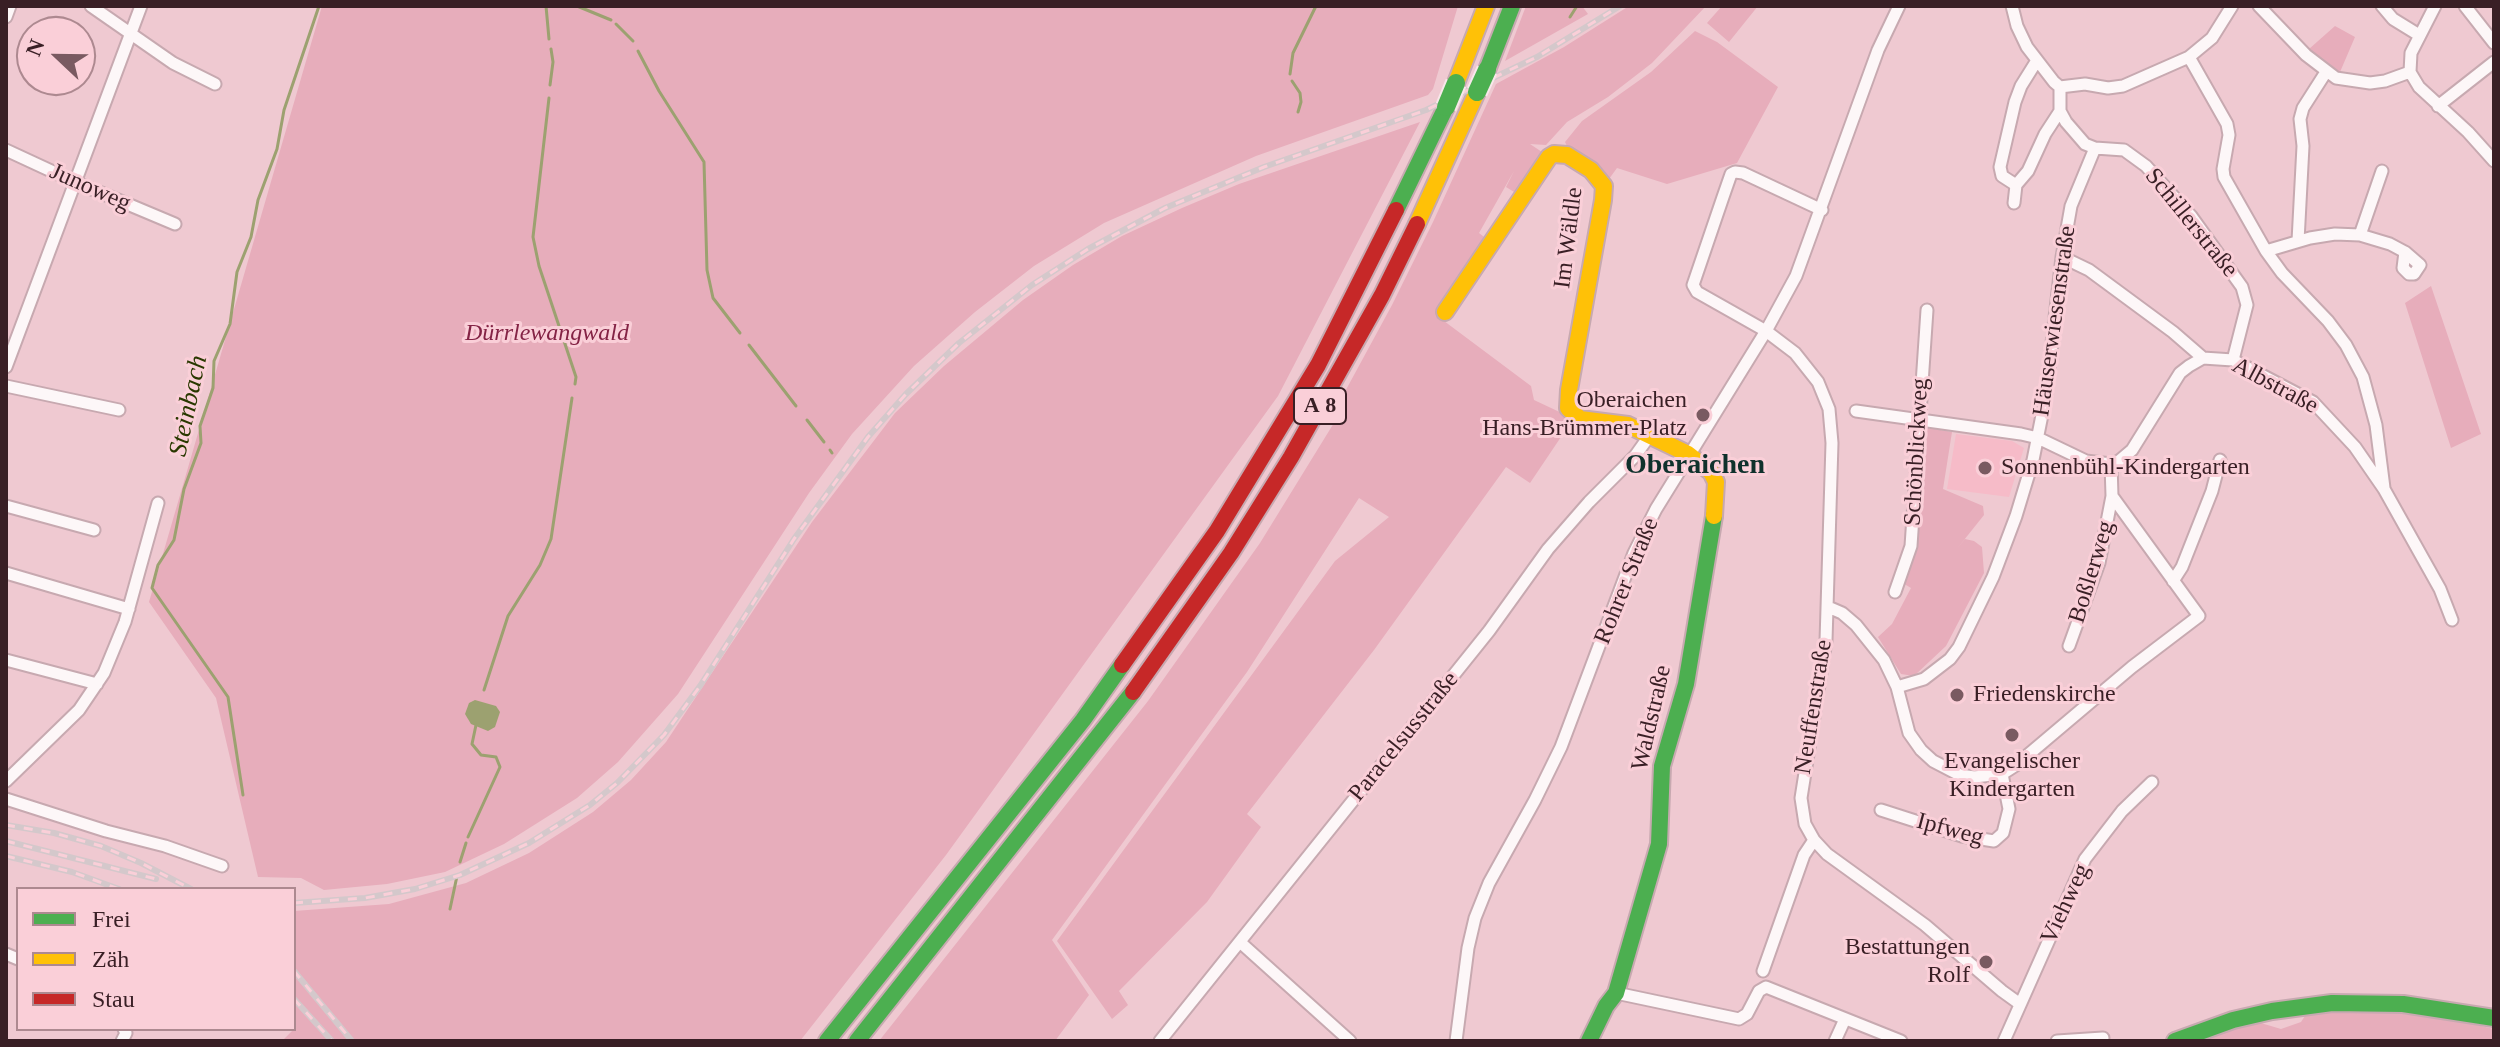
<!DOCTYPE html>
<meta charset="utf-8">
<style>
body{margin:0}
#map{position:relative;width:2500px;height:1047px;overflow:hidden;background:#efc9d1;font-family:"Times New Roman",serif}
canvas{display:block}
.frame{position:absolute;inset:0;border:8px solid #391f25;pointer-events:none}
.legend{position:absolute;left:16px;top:887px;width:280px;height:144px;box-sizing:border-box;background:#facfd8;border:2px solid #ad8990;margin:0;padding:10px 14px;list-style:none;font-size:24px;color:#391f25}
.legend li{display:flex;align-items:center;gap:16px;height:40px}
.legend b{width:40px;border:2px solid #ad8990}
.north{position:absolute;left:16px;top:16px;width:80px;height:80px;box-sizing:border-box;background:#facfd8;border:2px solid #ad8990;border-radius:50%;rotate:292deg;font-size:22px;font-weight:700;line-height:32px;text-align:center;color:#391f25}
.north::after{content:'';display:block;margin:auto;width:28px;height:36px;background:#795a61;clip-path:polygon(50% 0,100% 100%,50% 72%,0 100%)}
</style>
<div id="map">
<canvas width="2500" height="1047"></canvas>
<div class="frame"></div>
<ul class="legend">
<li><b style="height:10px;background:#4caf50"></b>Frei</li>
<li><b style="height:10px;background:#ffc107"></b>Zäh</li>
<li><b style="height:10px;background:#c62828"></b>Stau</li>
</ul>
<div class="north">N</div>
</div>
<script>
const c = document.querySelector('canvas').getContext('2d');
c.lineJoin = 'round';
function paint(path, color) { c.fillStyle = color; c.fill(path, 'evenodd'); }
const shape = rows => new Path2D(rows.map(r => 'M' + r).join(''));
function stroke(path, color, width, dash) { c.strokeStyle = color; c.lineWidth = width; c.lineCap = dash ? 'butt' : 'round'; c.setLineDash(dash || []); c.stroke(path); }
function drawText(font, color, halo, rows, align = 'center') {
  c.font = font + ' "Times New Roman",serif'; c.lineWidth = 6; c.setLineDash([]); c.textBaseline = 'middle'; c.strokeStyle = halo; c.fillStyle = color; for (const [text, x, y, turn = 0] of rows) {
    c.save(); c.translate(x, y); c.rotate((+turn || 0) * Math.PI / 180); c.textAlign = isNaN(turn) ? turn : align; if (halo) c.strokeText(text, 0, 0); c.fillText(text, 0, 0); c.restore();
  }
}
const built = shape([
 [1956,434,2012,441,2024,448,2009,497,1947,489]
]);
const green = shape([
 [322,6,1458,6,1433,89,1428,95,1256,156,1104,223,1034,266,975,312,914,366,852,434,809,493,678,694,618,762,577,798,504,844,445,872,387,884,324,890,301,878,258,877,216,698,149,602],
 [1526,6,1582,6,1588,14,1505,61],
 [1629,6,1706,6,1652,63,1608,97,1567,122,1546,145,1530,144,1545,154,1519,195,1506,187,1514,171,1479,233,1488,240,1444,301,1440,318,1531,386,1534,400,1566,415,1563,434,1530,483,1506,467,1374,650,1247,814,1261,827,1207,902,1119,991,1128,1005,1112,1019,1057,941,1335,561,1389,517,1359,498,1247,672,1052,940,1089,995,1055,1041,879,1041,1148,701,1260,543,1337,418,1335,410,1392,305,1433,222,1496,84,1564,47],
 [1722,6,1758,6,1729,42,1707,23],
 [2335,26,2355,37,2340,72,2326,65,2309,49],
 [1695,31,1717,42,1778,87,1737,163,1667,184,1617,168,1609,179,1602,169,1568,148,1565,142,1582,121,1651,72],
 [1420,122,1278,396,946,855,800,1041,282,1041,294,1029,294,911,389,904,466,883,529,853,593,812,631,780,666,742,812,522,895,413,944,366,1023,300,1073,265,1122,236,1182,208,1239,184],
 [2431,286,2481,434,2451,448,2405,303],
 [1923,427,1952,432,1943,489,1983,506,1984,515,1956,550,1965,539,1974,541,1982,547,1984,573,1946,646,1914,676,1901,674,1878,637,1892,624,1911,588,1901,582],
 [2310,1008,2351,1008,2456,1020,2494,1029,2494,1041,2189,1041,2254,1021,2281,1029,2301,1022]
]);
const water = shape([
 [475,700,496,706,500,712,495,727,488,731,471,724,465,714,469,703]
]);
const stream = shape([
 [546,6,549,39],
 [577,6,611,20],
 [1570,17,1577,6],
 [616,24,633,41],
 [638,51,659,91,704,162,707,270,713,298,740,333],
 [1290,74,1293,53,1316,6],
 [1292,81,1300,93,1301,102,1298,112],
 [550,85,553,62,551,49],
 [549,98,533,237,539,266,576,377,575,384],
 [749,345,796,406],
 [807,420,824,442],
 [830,450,832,453],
 [484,690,508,616,540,565,551,539,572,398],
 [243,795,228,697,152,588,158,565,174,540,184,489,201,443,200,426,213,388,214,361,230,324,237,272,251,237,258,200,277,149,284,110,319,6],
 [468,837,500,767,496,757,481,755,472,744,476,725],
 [460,862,466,843],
 [450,909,457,876]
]);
const street = shape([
 [91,6,173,63,215,84],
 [2012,6,2017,26,2027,47,2054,82,2060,87,2085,84,2108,88,2123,86,2189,57,2212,38,2232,6],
 [2259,6,2306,55,2336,78,2370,83,2385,81,2410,72],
 [2382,6,2393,19,2419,35],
 [2435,6,2411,53,2410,72,2419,87,2468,132,2494,161],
 [2465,6,2494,43],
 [6,17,10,6],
 [2189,57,2227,124,2229,135,2223,169,2224,177,2266,251,2282,273,2328,321,2346,345,2363,377,2376,425,2384,488],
 [2060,87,2060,111,2066,122,2085,144,2095,148,2124,150,2146,166,2191,216,2242,287,2247,305,2233,360],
 [2438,106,2494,62],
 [6,150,75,182,175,224],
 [2016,185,2002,176,2000,167,2015,102,2021,86,2036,62],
 [2014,203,2016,185,2028,171,2045,134,2060,111],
 [1822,210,1743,173,1735,172,1731,174,1723,197,1693,285,1697,292,1766,331,1795,353,1818,382,1829,409,1832,443,1826,641,1801,798,1805,824,1814,840,1827,854,1925,925,2002,991,2020,1004],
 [2360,235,2382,171],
 [2298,241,2303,146,2300,119,2303,108,2326,72],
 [2266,251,2310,238,2335,234,2360,235,2390,244,2405,252,2403,268,2409,274,2414,274,2420,265,2405,252],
 [2062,257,2089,270,2173,332,2203,358],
 [6,367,141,6],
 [6,386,119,410],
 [1856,411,2021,434,2038,438,2086,461,2111,464,2119,461,2132,450,2180,373,2189,366,2203,358,2233,360,2313,402,2355,447,2384,489,2440,589,2452,620],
 [6,506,94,530],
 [6,573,129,609],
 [2173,581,2182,567,2212,491,2220,460],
 [1895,592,1911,546,1927,310],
 [1828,607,1842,613,1856,625,1884,660,1897,687,1909,733,1921,750,1933,761,1960,775,1974,777,2002,774,2016,765,2132,667,2199,616,2112,496,2111,464],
 [2069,646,2099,563,2112,496],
 [6,660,97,684],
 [1897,687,1924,679,1950,659,1959,647,1993,577,2016,516,2033,460,2046,395,2062,257,2071,206,2095,148],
 [6,781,79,710,104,673,125,622,158,503],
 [6,799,106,831,165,846,222,866],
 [1881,810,1962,836,1994,841,2003,833,2009,809,2002,774],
 [1241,943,1350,1041],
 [6,954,18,959],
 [1763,971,1804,855,1814,840],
 [1616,993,1739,1019,1747,1014,1759,991,1766,987,1901,1041],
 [122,1041,126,1033,124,1029],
 [1160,1041,1489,631,1548,549,1589,502,1635,456,1650,435],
 [1456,1041,1468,948,1475,918,1489,883,1535,800,1561,747,1634,553,1656,509,1766,331,1796,276,1878,50,1899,6],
 [1835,1041,1845,1019],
 [2004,1041,2085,859,2122,811,2152,782],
 [2057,1041,2103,1038]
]);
const fast = shape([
 [1487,70,1512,6],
 [1396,210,1446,107],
 [827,1041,1083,720,1122,665],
 [857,1041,1133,692],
 [1589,1041,1606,1006,1616,993,1659,844,1662,766,1686,684,1714,516],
 [2175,1041,2233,1020,2272,1011,2332,1003,2403,1004,2494,1018]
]);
const slow = shape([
 [1456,83,1486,6],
 [1417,224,1477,92],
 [1445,312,1549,157,1554,154,1567,155,1591,170,1604,186,1603,200,1569,390,1568,408,1580,419,1628,425,1688,454,1711,472,1716,482,1714,516]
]);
const jam = shape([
 [1122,665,1217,531,1318,365,1396,210],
 [1133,692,1231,553,1291,457,1382,295,1417,224]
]);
const rail = shape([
 [6,825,54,833,101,846,141,863,191,889],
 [6,841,156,879],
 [6,856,72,872,119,889],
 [294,903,365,898,415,889,460,875,529,843,590,805,617,783,664,735,700,686,794,539,868,437,906,394,959,343,1032,285,1088,249,1165,208,1264,167,1426,110,1537,57,1620,6],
 [294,971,352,1041],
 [294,999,332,1041]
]);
const fastBridge = shape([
 [1477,92,1487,70],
 [1446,107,1456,83]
]);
const markers = [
 [1703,415,8,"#795a61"],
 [1985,468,8,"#795a61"],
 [1957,695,8,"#795a61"],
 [2012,735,8,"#795a61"],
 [1986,962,8,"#795a61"]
];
const shields = [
 [1320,406,52]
];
const shieldNames = [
 ["A 8",1320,406]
];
const streetNames = [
 ["Junoweg",90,188,24],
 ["Schillerstraße",2191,223,51],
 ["Im Wäldle",1569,238,-83],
 ["Häuserwiesenstraße",2055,321,-82],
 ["Albstraße",2275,386,28],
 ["Schönblickweg",1917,452,-87],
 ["Boßlerweg",2092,572,-73],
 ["Rohrer Straße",1627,581,-68],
 ["Neuffenstraße",1814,707,-81],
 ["Waldstraße",1652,718,-77],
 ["Paracelsusstraße",1404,737,-51],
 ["Ipfweg",1950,830,15],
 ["Viehweg",2066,904,-65]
];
const parkNames = [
 ["Dürrlewangwald",547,334]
];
const poiNames = [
 ["Oberaichen",1687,401],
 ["Hans-Brümmer-Platz",1687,429],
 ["Sonnenbühl-Kindergarten",2001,468,"left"],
 ["Friedenskirche",1973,695,"left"],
 ["Evangelischer",2012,762,"center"],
 ["Kindergarten",2012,790,"center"],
 ["Bestattungen",1970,948],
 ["Rolf",1970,976]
];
const waterNames = [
 ["Steinbach",189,406,-78]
];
const quarterNames = [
 ["Oberaichen",1695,466]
];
paint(built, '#f6bbc8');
paint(green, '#e7adbb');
paint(water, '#9ca170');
stroke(stream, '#9ca170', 3);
stroke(street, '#c7a9b0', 15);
stroke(fast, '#c7a9b0', 20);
stroke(slow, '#c7a9b0', 20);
stroke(jam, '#c7a9b0', 20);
stroke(street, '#fdf7f8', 11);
stroke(fast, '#4caf50', 16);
stroke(slow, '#ffc107', 16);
stroke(jam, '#c62828', 16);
stroke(rail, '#d4c8cb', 6);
stroke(rail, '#facfd8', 3, [9]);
stroke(fastBridge, '#f8e7ea', 22, []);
stroke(fastBridge, '#4caf50', 18);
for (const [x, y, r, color] of markers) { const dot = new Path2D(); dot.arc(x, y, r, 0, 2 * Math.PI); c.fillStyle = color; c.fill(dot); stroke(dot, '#facfd8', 3); }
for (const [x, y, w] of shields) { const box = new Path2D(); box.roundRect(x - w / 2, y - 18, w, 36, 6); c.fillStyle = '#facfd8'; c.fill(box); stroke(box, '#391f25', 2); }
drawText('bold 22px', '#391f25', null, shieldNames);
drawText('24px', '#391f25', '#facfd8', streetNames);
drawText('italic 24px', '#842345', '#facfd8', parkNames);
drawText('24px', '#391f25', '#facfd8', poiNames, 'right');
drawText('italic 26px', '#293800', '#facfd8', waterNames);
drawText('bold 28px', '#0f312c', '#facfd8', quarterNames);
</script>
